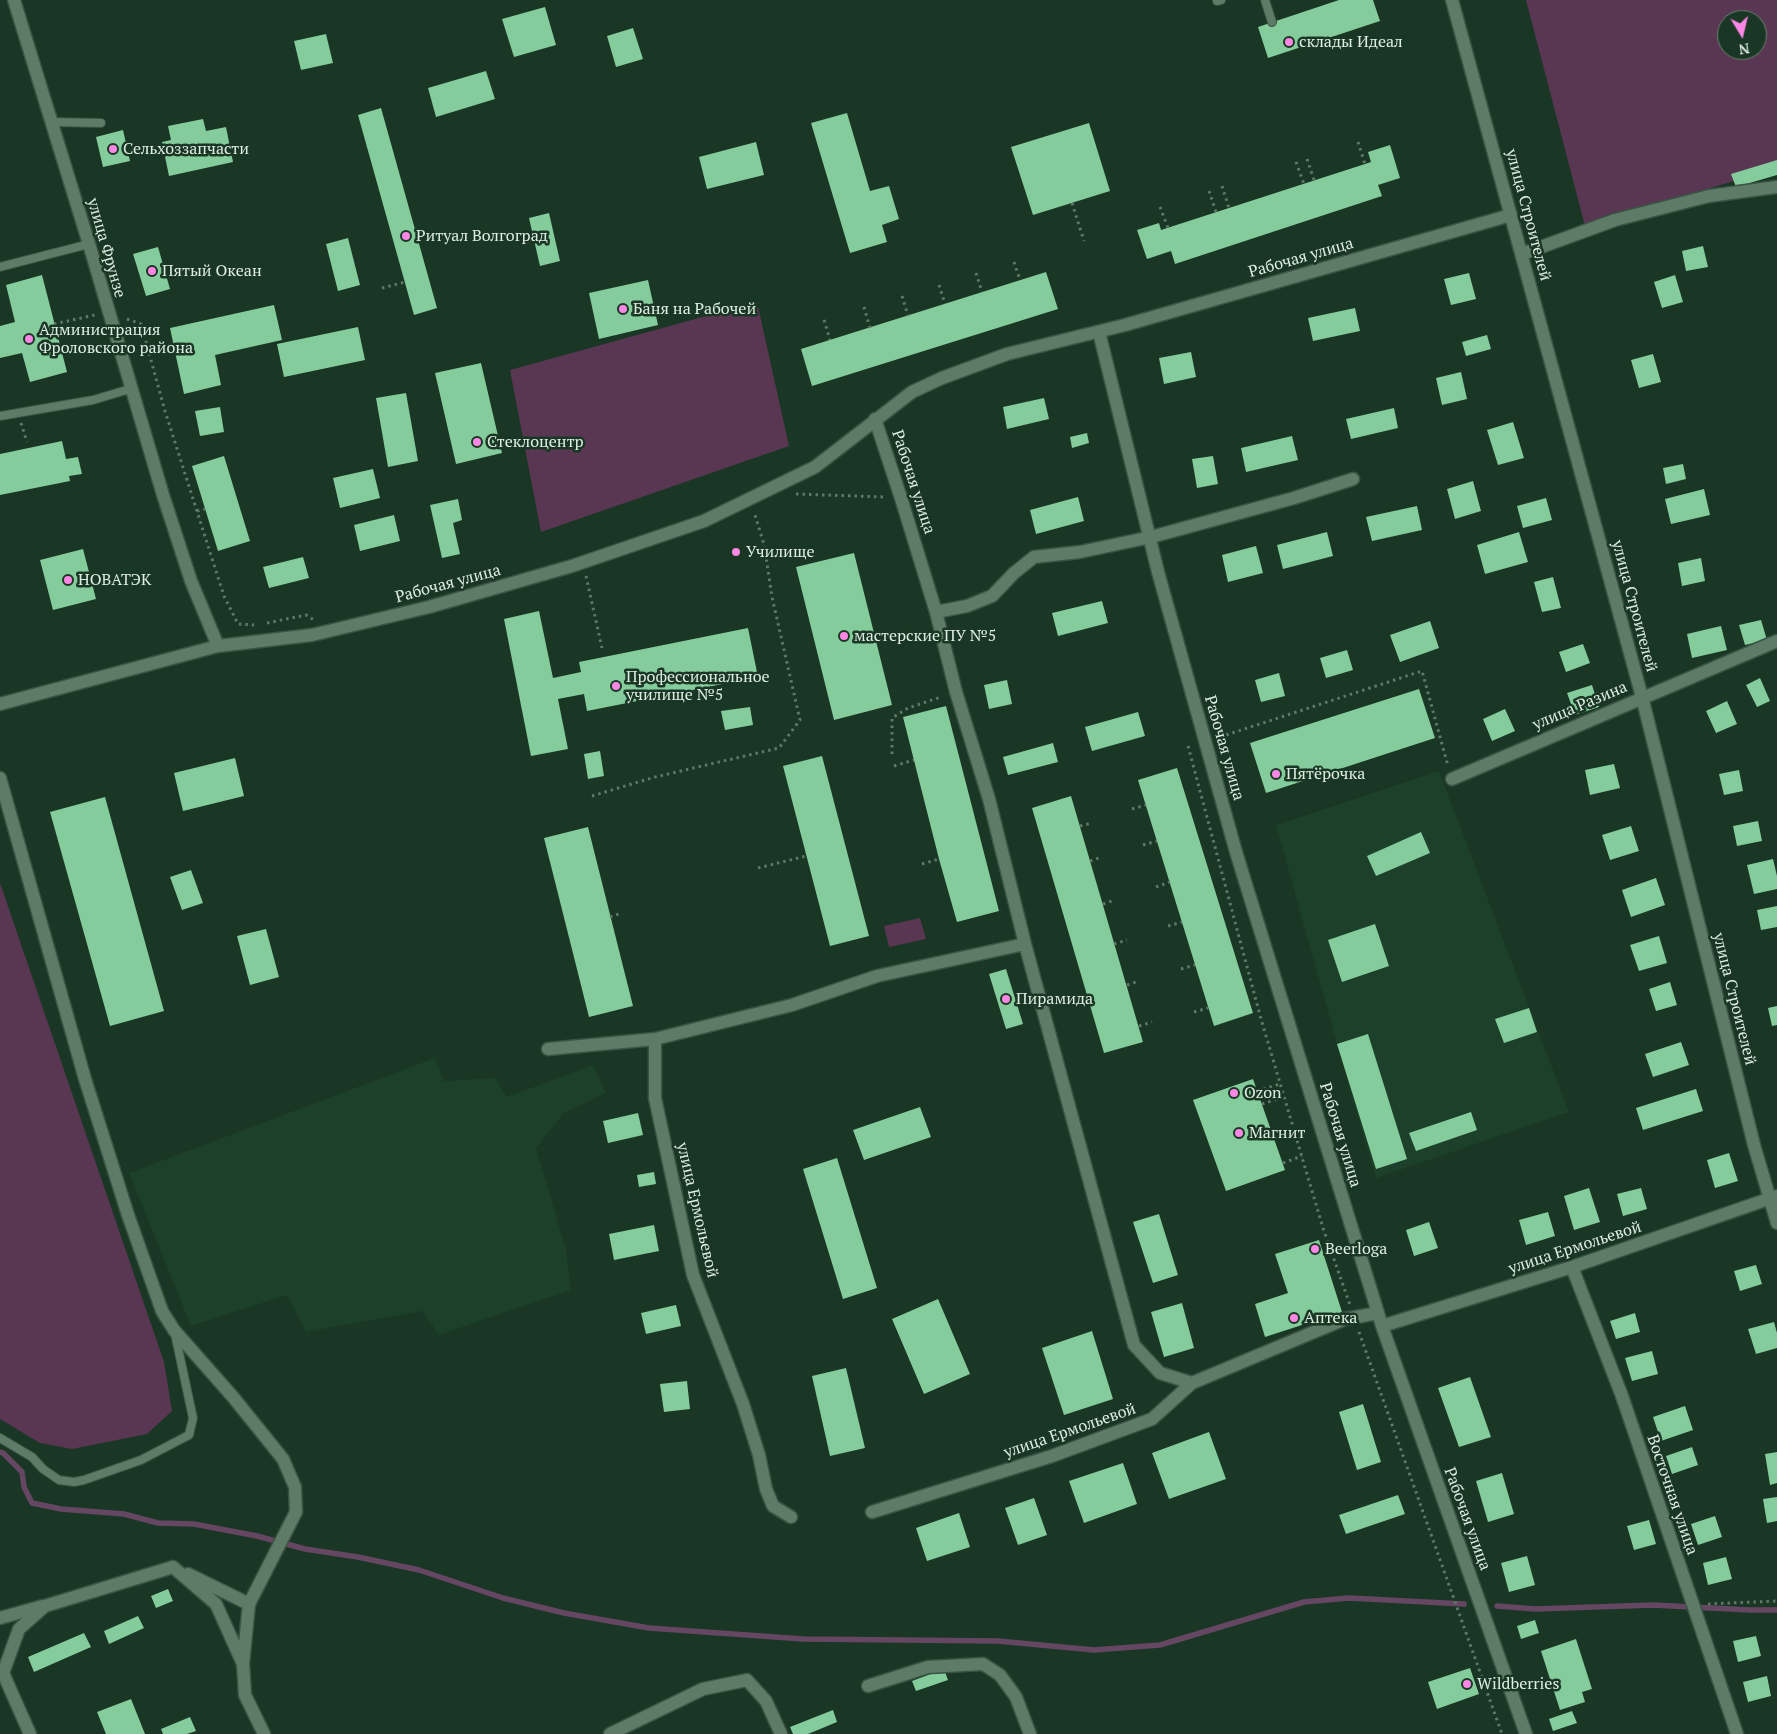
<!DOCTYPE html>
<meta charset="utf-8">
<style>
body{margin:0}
#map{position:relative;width:1777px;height:1734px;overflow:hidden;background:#1a3624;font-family:"PT Serif",serif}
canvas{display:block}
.north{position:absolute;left:1717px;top:10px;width:50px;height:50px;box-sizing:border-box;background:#1a3624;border:1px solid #688070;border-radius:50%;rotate:171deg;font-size:14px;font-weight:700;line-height:20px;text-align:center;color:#ddeee2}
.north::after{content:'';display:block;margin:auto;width:18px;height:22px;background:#fb87e5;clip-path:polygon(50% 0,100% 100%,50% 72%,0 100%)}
</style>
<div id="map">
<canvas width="1777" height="1734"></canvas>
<div class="north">N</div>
</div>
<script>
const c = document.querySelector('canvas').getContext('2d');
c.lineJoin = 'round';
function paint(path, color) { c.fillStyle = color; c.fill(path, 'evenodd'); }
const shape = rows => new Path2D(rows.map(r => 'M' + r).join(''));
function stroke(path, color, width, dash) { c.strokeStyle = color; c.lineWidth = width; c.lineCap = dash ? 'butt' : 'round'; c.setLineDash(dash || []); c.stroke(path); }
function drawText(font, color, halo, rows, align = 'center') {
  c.font = font + ' "PT Serif",serif'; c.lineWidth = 5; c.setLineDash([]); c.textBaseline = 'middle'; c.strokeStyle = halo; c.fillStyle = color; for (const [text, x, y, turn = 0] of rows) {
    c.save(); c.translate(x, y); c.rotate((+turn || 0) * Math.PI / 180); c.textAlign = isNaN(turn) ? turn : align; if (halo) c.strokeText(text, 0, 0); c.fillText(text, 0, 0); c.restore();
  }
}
const built = shape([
 [1439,771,1569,1112,1376,1178,1337,1044,1276,825],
 [435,1058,444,1081,495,1078,507,1097,593,1065,606,1093,564,1113,536,1148,566,1249,571,1290,439,1335,422,1311,306,1332,287,1295,191,1326,129,1173]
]);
const green = shape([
 [1526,0,1777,0,1777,168,1585,226],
 [1727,20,1757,20,1757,50,1727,50],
 [757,302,789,446,541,532,510,370],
 [0,883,164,1362,172,1411,147,1434,72,1449,40,1443,0,1419],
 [920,918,926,939,889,947,884,926]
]);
const stream = shape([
 [0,1452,3,1453,22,1472,24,1487,32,1503,61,1509,124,1514,158,1523,194,1524,257,1536,305,1549,358,1557,419,1570,503,1598,564,1613,649,1628,803,1639,998,1641,1094,1650,1160,1645,1304,1602,1349,1598,1464,1604],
 [1497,1606,1535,1609,1653,1605,1750,1610,1777,1610]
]);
const building = shape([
 [1339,0,1373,0,1380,21,1268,58,1258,27],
 [545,7,556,45,514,57,502,19],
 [633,28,643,59,616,67,607,36],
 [326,34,333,63,301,70,294,41],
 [486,71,495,99,436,117,428,88],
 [381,108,437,308,414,315,358,115],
 [847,113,870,191,889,186,899,219,882,225,887,242,850,253,811,123],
 [203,119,206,131,226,127,233,162,169,176,162,142,171,140,168,126],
 [1089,123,1110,191,1033,215,1011,147],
 [123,130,130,161,103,167,96,137],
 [756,142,764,175,707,189,699,157],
 [1390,145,1400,178,1378,185,1382,196,1175,264,1171,251,1147,259,1137,230,1159,223,1161,230,1365,164,1371,162,1368,152],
 [1777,160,1777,175,1736,187,1731,174],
 [549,213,560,261,540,266,529,218],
 [348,238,360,285,338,291,326,244],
 [1703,246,1708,267,1686,271,1682,251],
 [158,247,170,289,146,296,133,254],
 [1046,272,1058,309,812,386,801,349],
 [1469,273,1476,299,1451,305,1444,279],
 [42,275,67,372,30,382,22,353,0,358,0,326,15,322,6,285],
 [1675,275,1683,302,1662,308,1654,282],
 [648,280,658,325,599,339,589,293],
 [274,305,282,340,215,355,221,385,184,394,170,328],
 [1355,308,1360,331,1313,341,1308,318],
 [358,327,365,360,284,377,277,344],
 [1487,335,1491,349,1466,356,1462,342],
 [1191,352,1196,377,1164,384,1159,358],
 [1653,354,1661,382,1639,388,1631,360],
 [481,363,502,453,456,464,435,373],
 [1461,372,1467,399,1442,405,1436,378],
 [406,393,418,461,388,467,376,398],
 [1044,398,1049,419,1007,429,1003,407],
 [220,407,224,432,200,436,195,411],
 [1394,408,1398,428,1351,439,1346,419],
 [1513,422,1524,458,1498,465,1487,430],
 [1087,433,1089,443,1072,448,1070,437],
 [1292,436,1298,460,1246,472,1241,448],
 [62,441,66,459,78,457,82,474,69,476,70,481,0,495,0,454],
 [224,456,250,541,218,551,192,466],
 [1213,456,1218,484,1197,488,1192,459],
 [1683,464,1686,479,1666,484,1663,468],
 [373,469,380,498,340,508,333,478],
 [1473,481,1481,511,1455,519,1447,489],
 [1704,489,1710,515,1671,524,1665,499],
 [1078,497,1084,521,1036,534,1030,510],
 [1546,498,1552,520,1523,528,1517,506],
 [458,499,462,520,453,523,460,554,442,558,430,505],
 [1417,506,1422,530,1372,541,1366,517],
 [394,515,400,541,360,551,354,525],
 [1327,532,1333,556,1283,569,1277,545],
 [1519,532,1528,562,1485,574,1477,545],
 [1256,546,1263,573,1228,582,1222,555],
 [83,549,96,599,53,610,40,560],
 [854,553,892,705,834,720,796,567],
 [303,557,309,578,269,588,263,567],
 [1701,558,1705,581,1682,586,1678,563],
 [1553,577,1561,608,1542,612,1534,582],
 [1102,601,1108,623,1058,636,1052,613],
 [539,611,553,678,581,672,579,662,748,628,758,677,587,711,584,694,558,699,568,749,531,756,504,619],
 [1761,620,1767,640,1745,645,1739,625],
 [1430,621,1439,648,1400,662,1390,635],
 [1721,626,1727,650,1692,658,1687,634],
 [1583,644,1590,663,1566,672,1559,652],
 [1347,650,1353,670,1326,678,1320,658],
 [1279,673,1285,696,1261,702,1255,680],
 [1760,678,1770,701,1757,707,1746,685],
 [1007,680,1012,704,989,709,984,685],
 [1592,685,1599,707,1575,715,1567,693],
 [1419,689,1435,738,1266,793,1250,743],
 [1727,701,1737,724,1716,733,1706,711],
 [946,706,999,911,957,922,939,859,903,717],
 [750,707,753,725,725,730,721,711],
 [1505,709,1515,731,1492,741,1483,719],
 [1138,712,1145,736,1092,751,1085,727],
 [1053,743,1058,762,1008,775,1003,757],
 [600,751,604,776,588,779,584,754],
 [822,756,869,936,830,946,783,766],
 [235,758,244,796,183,811,174,773],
 [1614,764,1620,788,1590,795,1585,770],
 [1177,768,1253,1013,1214,1026,1138,780],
 [1739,770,1743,791,1724,795,1719,774],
 [1071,796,1143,1042,1104,1053,1032,808],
 [105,797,164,1011,110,1026,50,812],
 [1758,821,1762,841,1737,846,1733,826],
 [1631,826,1639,851,1610,860,1602,835],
 [588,827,633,1006,589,1017,544,838],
 [1421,832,1430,853,1376,876,1367,856],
 [1773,859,1777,876,1777,889,1754,894,1747,865],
 [191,870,203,903,182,910,170,877],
 [1656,878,1665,905,1631,917,1622,890],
 [1777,906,1777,927,1761,930,1757,910],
 [1375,924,1389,966,1342,982,1328,940],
 [266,929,279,977,250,985,237,936],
 [1659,936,1667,963,1639,971,1630,945],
 [1006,969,1023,1024,1006,1029,989,974],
 [1670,982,1677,1005,1656,1011,1649,989],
 [1777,1006,1777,1025,1772,1026,1768,1008],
 [1529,1008,1537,1032,1504,1043,1495,1019],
 [1368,1034,1407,1159,1376,1169,1337,1044],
 [1681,1042,1689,1065,1653,1077,1645,1054],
 [1253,1079,1285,1170,1226,1191,1193,1100],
 [1696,1089,1703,1111,1643,1130,1636,1108],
 [920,1107,931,1137,864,1160,853,1130],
 [1471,1112,1477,1130,1416,1151,1409,1133],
 [638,1113,643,1135,608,1143,603,1121],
 [1729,1153,1738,1181,1715,1188,1707,1160],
 [837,1158,877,1288,843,1299,803,1169],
 [654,1172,656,1184,639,1187,637,1175],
 [1589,1188,1600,1222,1574,1230,1564,1196],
 [1641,1188,1647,1209,1623,1216,1617,1194],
 [1548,1212,1555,1236,1526,1245,1519,1220],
 [1159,1214,1178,1275,1153,1283,1133,1222],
 [1429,1222,1438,1248,1414,1256,1406,1230],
 [654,1225,659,1251,614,1260,609,1234],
 [1319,1240,1342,1312,1265,1337,1255,1304,1288,1293,1275,1254],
 [1756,1265,1762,1284,1740,1291,1734,1271],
 [938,1299,970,1374,924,1394,892,1319],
 [1182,1303,1194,1348,1164,1357,1151,1312],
 [676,1305,681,1326,646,1334,641,1313],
 [1635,1313,1640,1332,1616,1339,1610,1321],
 [1774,1322,1777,1333,1777,1348,1756,1354,1748,1329],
 [1092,1331,1113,1399,1064,1415,1042,1348],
 [1652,1351,1658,1374,1632,1381,1625,1358],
 [846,1368,865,1448,830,1456,812,1376],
 [1470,1377,1491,1437,1459,1447,1438,1388],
 [687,1381,690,1409,664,1412,660,1384],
 [1363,1404,1381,1462,1357,1470,1339,1412],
 [1685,1406,1693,1430,1661,1441,1653,1417],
 [1209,1432,1226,1479,1169,1499,1152,1453],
 [1692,1447,1698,1465,1672,1474,1666,1456],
 [1777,1452,1777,1483,1770,1485,1765,1454],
 [1123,1463,1137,1504,1084,1523,1069,1481],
 [1502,1473,1514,1514,1488,1522,1476,1481],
 [1398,1495,1405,1514,1346,1534,1339,1515],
 [1777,1497,1777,1521,1767,1523,1763,1499],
 [1034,1498,1047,1535,1018,1545,1005,1508],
 [959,1513,970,1547,927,1561,916,1528],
 [1715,1516,1722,1537,1698,1545,1691,1524],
 [1649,1520,1656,1544,1634,1550,1627,1526],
 [1527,1556,1535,1585,1509,1592,1501,1563],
 [1726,1557,1732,1579,1708,1585,1703,1563],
 [168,1589,173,1601,156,1608,151,1596],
 [138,1616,144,1628,109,1644,104,1631],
 [1535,1620,1539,1633,1521,1639,1517,1626],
 [84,1633,91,1647,34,1672,28,1657],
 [1756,1636,1761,1656,1738,1662,1733,1641],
 [1576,1639,1592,1689,1582,1692,1585,1702,1560,1710,1541,1651],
 [1470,1668,1479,1694,1437,1709,1428,1682],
 [944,1669,948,1680,916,1691,912,1681],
 [1767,1676,1771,1696,1748,1702,1743,1682],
 [131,1699,145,1734,106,1734,97,1712],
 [833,1710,837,1722,808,1734,793,1734,790,1727],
 [1572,1711,1577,1723,1553,1731,1549,1719],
 [190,1717,196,1731,187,1734,163,1734,161,1729]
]);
const path = shape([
 [1358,142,1365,164],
 [1307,159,1314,180],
 [1296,162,1304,184],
 [1222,186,1229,208],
 [1209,191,1216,212],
 [1072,203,1084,241],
 [1160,207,1168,228],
 [1014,262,1020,280],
 [976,273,982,292],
 [939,285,945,304],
 [382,288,405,282],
 [902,296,908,316],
 [864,307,870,328],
 [127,319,141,324,165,411,224,596,238,624,254,625],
 [824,320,830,340],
 [54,324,95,315],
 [21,423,27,442],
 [796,494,885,497],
 [197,511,205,509],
 [586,576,602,648],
 [267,623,306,615,314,620],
 [1220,737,1422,671,1448,766],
 [1188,746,1261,1019,1323,1228,1350,1305],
 [892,754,892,718,908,708,941,697],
 [894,766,914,760],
 [592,796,655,777,779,748,800,720,772,597,764,544,754,512],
 [1132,809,1146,805],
 [1080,826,1092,823],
 [1143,845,1157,841],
 [1090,861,1102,857],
 [922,864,939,859],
 [758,868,806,856],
 [1156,887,1170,882],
 [1103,904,1115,900],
 [610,917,622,913],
 [1168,926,1182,922],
 [1114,944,1127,940],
 [1181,969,1195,965],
 [1127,985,1139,981],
 [1194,1012,1208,1008],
 [1139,1026,1152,1022],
 [1257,1091,1280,1084],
 [1262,1104,1284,1097],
 [1283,1163,1302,1156],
 [1359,1332,1502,1734],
 [1708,1604,1777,1601]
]);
const service = shape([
 [1217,0,1217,1,1221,0],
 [1265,0,1272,22],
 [52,122,101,123],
 [0,267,89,244],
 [0,416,93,400,130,389],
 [0,1438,32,1457,43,1469,59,1480,74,1482,84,1480,141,1460,189,1435,193,1418,175,1334]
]);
const minor = shape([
 [14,0,89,244,163,495,191,581,218,646],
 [1522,254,1615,220,1709,196,1777,187],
 [1099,332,1158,572,1236,852,1382,1326,1526,1734],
 [875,419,901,498,936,612,956,692,989,799,1025,944,1134,1345,1160,1373,1192,1383],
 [936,612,967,606,992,596,1014,573,1034,557,1080,552,1151,537,1294,498,1353,479],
 [0,704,218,646,312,635,429,607,572,566,704,521,815,467,912,392,942,378,1007,354,1125,325,1511,215],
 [0,778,85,1079,128,1215,162,1311,174,1330,233,1397,283,1459,295,1487,296,1512,249,1604,243,1664],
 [1452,779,1777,641],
 [655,1039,655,1098,693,1275,743,1404,759,1455,766,1489,773,1506,791,1517],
 [548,1049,655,1039,792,1005,877,976,1025,944],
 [1572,1267,1622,1396,1737,1734],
 [1382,1326,1572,1267,1777,1196],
 [872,1512,1052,1456,1152,1419,1192,1383,1345,1319,1378,1313],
 [173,1567,216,1604,243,1664,245,1695,264,1734],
 [188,1574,249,1604],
 [0,1618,43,1606],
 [868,1686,928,1667,983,1664,1000,1675,1016,1697,1030,1734],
 [30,1734,3,1673,19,1629,45,1606,173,1567],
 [610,1734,703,1689,747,1680,766,1701,781,1734]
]);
const tertiary = shape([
 [1452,0,1642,697,1754,1145,1777,1223]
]);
const markers = [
 [1289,42,5,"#fb87e5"],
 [113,149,5,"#fb87e5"],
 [406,236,5,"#fb87e5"],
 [152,271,5,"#fb87e5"],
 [623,309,5,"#fb87e5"],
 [29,339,5,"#fb87e5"],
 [477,442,5,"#fb87e5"],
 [736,552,5,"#fb87e5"],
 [68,580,5,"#fb87e5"],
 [844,636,5,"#fb87e5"],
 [616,686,5,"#fb87e5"],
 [1276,774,5,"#fb87e5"],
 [1006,999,5,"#fb87e5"],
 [1234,1093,5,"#fb87e5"],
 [1239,1133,5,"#fb87e5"],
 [1315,1249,5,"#fb87e5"],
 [1294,1318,5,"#fb87e5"],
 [1467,1684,5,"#fb87e5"]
];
const poiNames = [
 ["склады Идеал",1299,42],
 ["Сельхоззапчасти",123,149],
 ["Ритуал Волгоград",416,236],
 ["Пятый Океан",162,271],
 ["Баня на Рабочей",633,309],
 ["Администрация",39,330],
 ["Фроловского района",39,348],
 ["Стеклоцентр",487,442],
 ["Училище",746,552],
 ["НОВАТЭК",78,580],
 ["мастерские ПУ №5",854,636],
 ["Профессиональное",626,677],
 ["училище №5",626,695],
 ["Пятёрочка",1286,774],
 ["Пирамида",1016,999],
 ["Ozon",1244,1093],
 ["Магнит",1249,1133],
 ["Beerloga",1325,1249],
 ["Аптека",1304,1318],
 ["Wildberries",1477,1684]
];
const streetNames = [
 ["улица Строителей",1528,215,75],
 ["улица Фрунзе",106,248,74],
 ["Рабочая улица",1301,258,-16],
 ["Рабочая улица",913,482,72],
 ["Рабочая улица",448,584,-15],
 ["улица Строителей",1634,606,75],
 ["улица Разина",1580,706,-23],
 ["Рабочая улица",1224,748,74],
 ["улица Строителей",1734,999,76],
 ["Рабочая улица",1340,1135,73],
 ["улица Ермольевой",697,1210,77],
 ["улица Ермольевой",1575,1248,-18],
 ["улица Ермольевой",1070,1431,-19],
 ["Восточная улица",1672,1495,71],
 ["Рабочая улица",1467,1519,70]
];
paint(built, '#1d402a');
paint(green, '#593752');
stroke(stream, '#664763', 5.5);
paint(building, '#84cc9c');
stroke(service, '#3b5344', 10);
stroke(minor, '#3b5344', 15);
stroke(tertiary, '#3b5344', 15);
stroke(path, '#607868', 3, [2.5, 4]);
stroke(service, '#5d7b66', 8);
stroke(minor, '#5d7b66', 12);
stroke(tertiary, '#5d7b66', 12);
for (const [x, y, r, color] of markers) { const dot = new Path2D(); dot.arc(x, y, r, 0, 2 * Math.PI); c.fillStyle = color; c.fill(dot); stroke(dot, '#1a3624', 2); }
drawText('16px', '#ddeee2', '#1a3624', poiNames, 'left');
drawText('16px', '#ddeee2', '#1a3624', streetNames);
</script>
